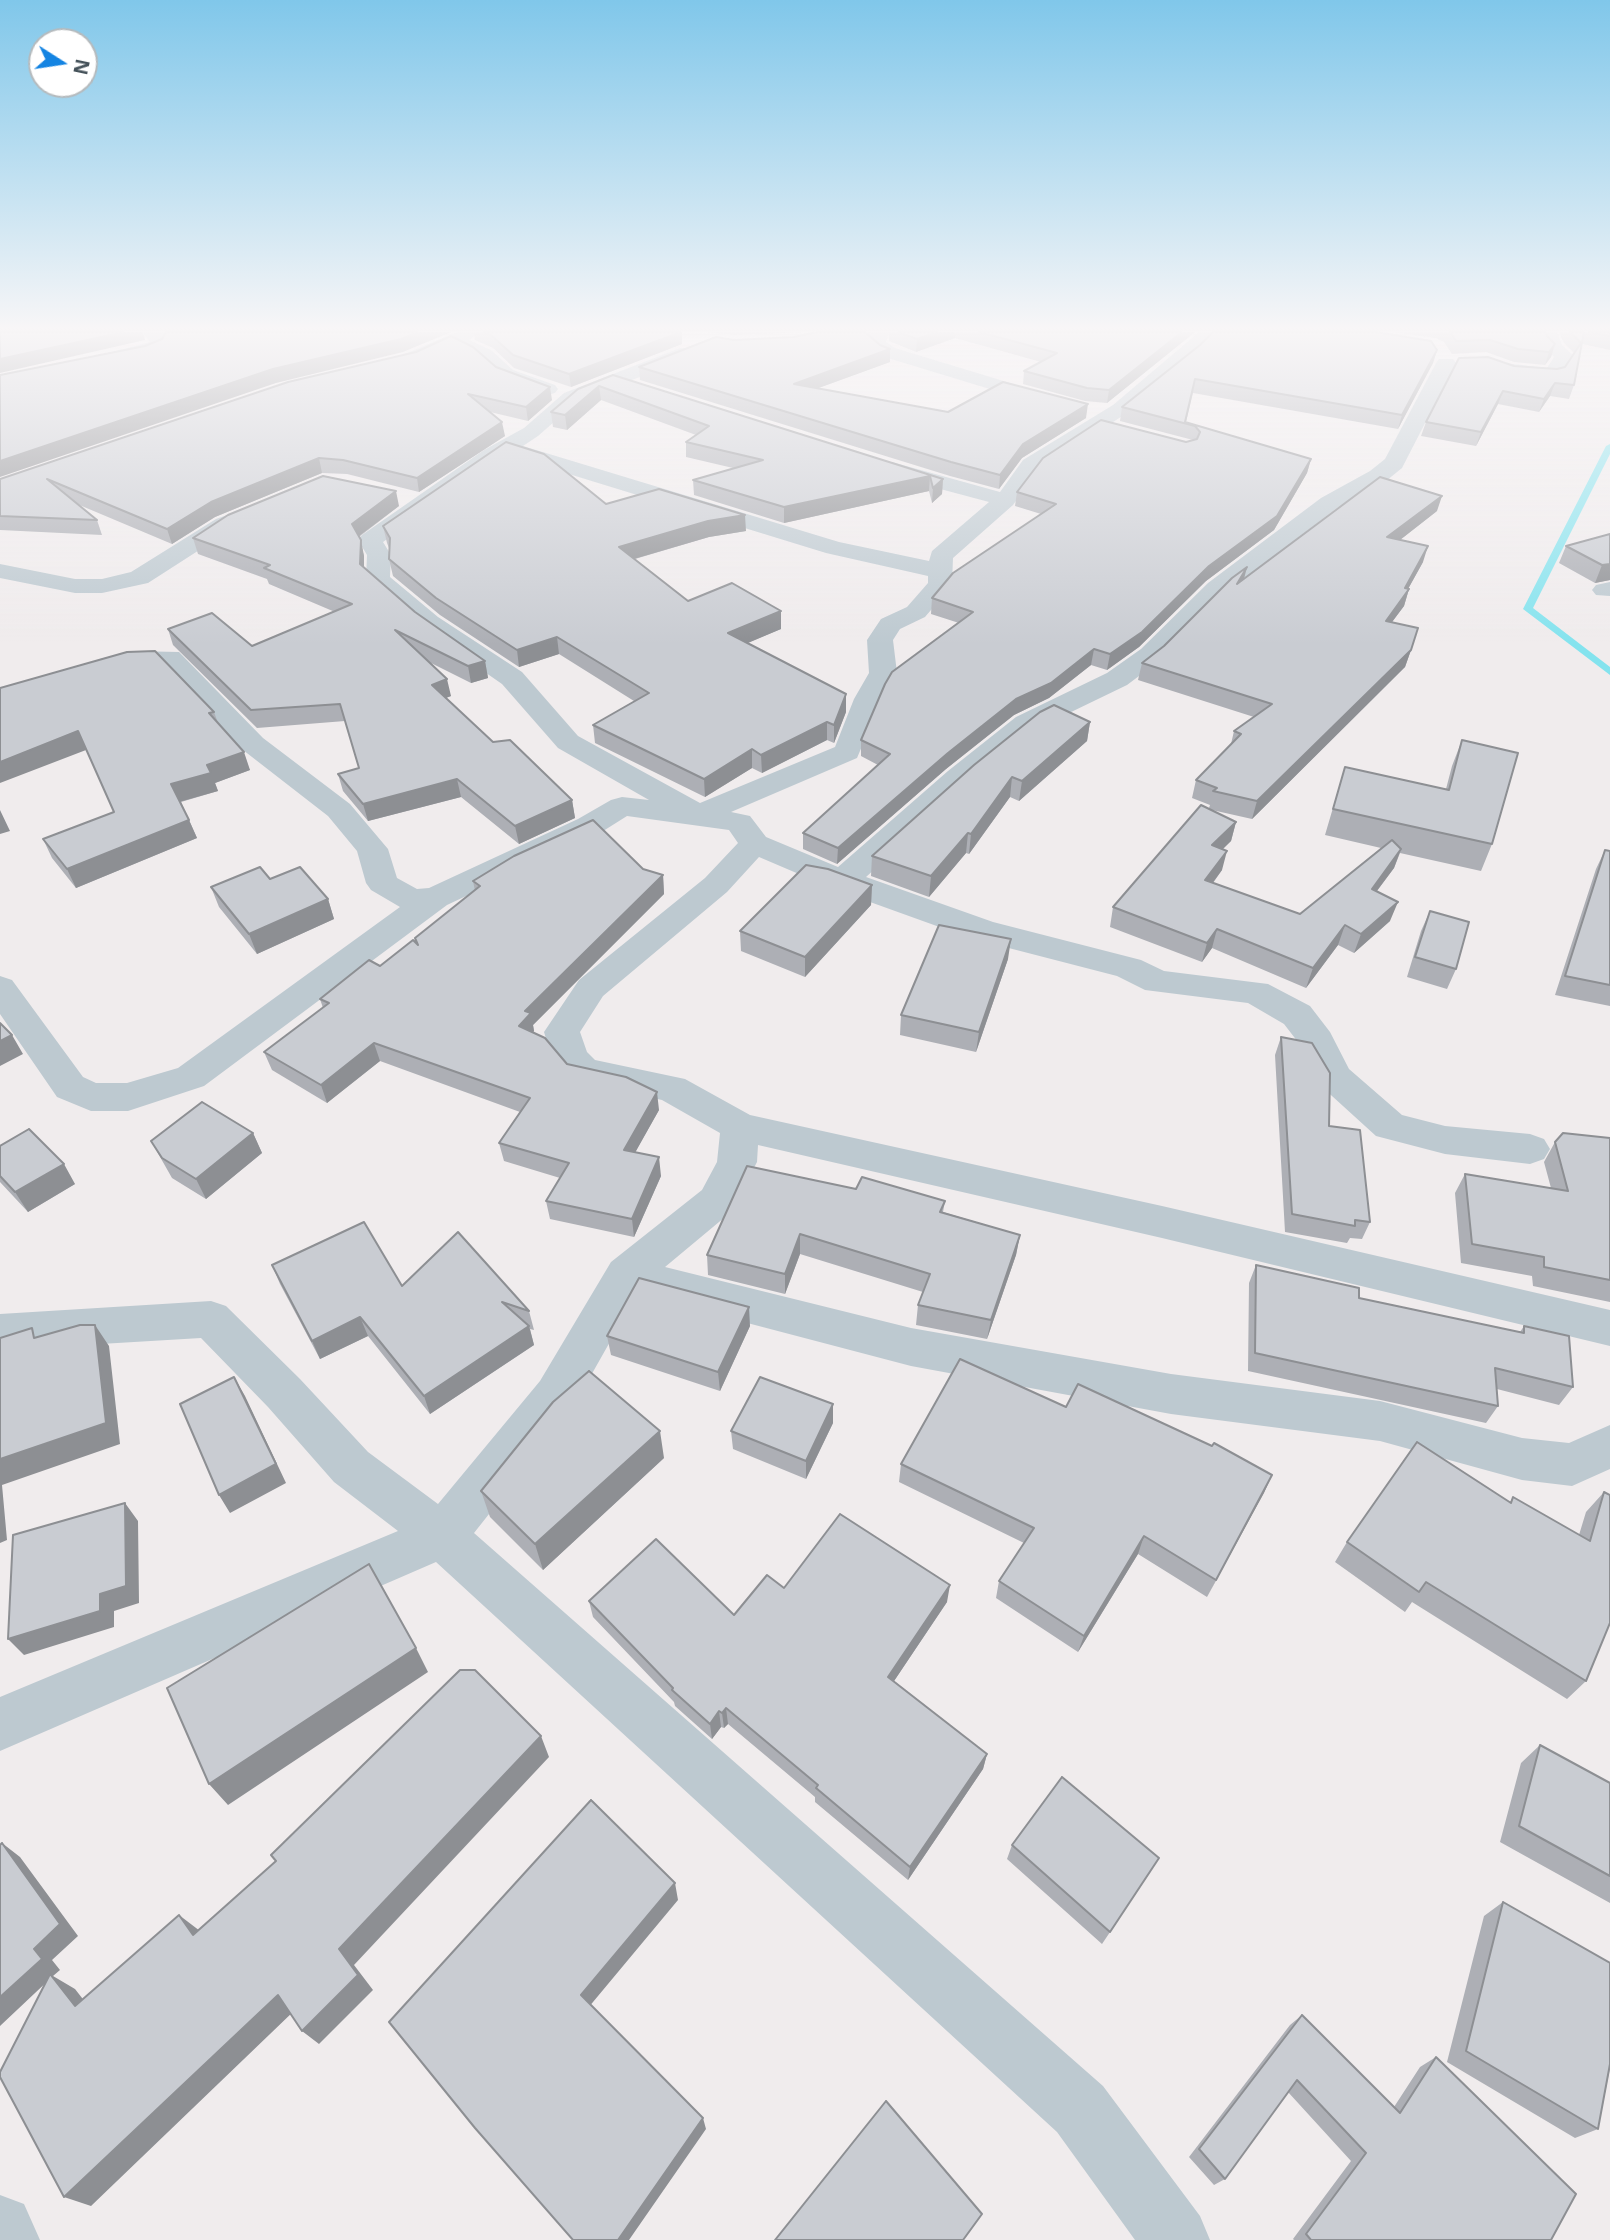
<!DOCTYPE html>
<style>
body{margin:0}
#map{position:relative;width:1610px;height:2240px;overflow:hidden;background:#f0eced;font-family:"Open Sans",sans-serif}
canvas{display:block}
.north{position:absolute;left:28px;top:28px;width:70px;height:70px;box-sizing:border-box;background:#fff;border:2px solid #b5babd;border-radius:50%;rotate:102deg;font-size:19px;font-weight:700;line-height:28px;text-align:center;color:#45525a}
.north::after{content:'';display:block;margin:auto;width:24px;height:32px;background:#1484e2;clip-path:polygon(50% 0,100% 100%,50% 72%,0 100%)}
</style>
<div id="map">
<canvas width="1610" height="2240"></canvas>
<div class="north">N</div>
</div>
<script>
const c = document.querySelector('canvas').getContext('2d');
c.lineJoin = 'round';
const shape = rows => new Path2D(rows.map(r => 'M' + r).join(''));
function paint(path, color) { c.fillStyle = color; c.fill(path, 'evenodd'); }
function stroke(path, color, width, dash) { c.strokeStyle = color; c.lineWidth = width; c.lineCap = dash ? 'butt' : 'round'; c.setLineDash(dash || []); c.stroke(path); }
const stream = shape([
 [1610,444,1610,454,1533,608,1610,667,1610,675,1523,609,1606,446,1610,444]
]);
const minor = shape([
 [142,332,163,332,171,339,164,350,115,363,108,361,105,357,108,353,150,342,142,332],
 [457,332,480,332,469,340,491,350,513,370,555,385,558,389,555,393,548,395,499,378,477,358,454,346,409,365,399,359,402,355,457,332],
 [871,332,889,332,886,342,895,348,1053,396,1056,400,1053,404,1046,406,1039,404,881,356,867,344,871,332],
 [1199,332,1218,332,1196,356,1127,413,1039,470,1013,505,953,558,952,584,949,589,925,617,900,629,893,640,897,673,882,699,857,758,731,812,750,816,766,837,838,867,948,771,1016,717,1107,673,1141,649,1208,583,1321,498,1370,471,1385,459,1436,363,1439,359,1453,359,1456,363,1402,468,1386,481,1337,508,1226,593,1159,661,1127,685,1036,729,970,783,866,877,993,922,1141,960,1164,971,1268,984,1310,1006,1330,1032,1349,1069,1402,1115,1445,1126,1530,1134,1544,1139,1550,1149,1544,1159,1530,1164,1445,1154,1376,1136,1321,1086,1301,1046,1284,1024,1248,1003,1145,990,1117,976,970,938,834,889,759,857,727,892,603,996,580,1032,587,1052,595,1060,685,1079,750,1115,1162,1206,1610,1310,1610,1346,1162,1238,758,1145,757,1162,731,1212,665,1267,911,1328,1171,1374,1380,1401,1522,1438,1569,1443,1610,1425,1610,1469,1572,1486,1522,1480,1380,1441,1171,1414,911,1366,637,1294,572,1409,474,1533,1103,2086,1200,2216,1210,2240,1135,2240,1057,2132,436,1562,0,1751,0,1697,398,1531,334,1482,268,1407,201,1338,0,1350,0,1314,211,1301,226,1306,300,1379,368,1452,438,1504,540,1381,611,1262,702,1190,717,1162,720,1133,662,1100,571,1080,552,1058,544,1032,579,980,705,878,738,843,729,830,627,816,600,833,447,905,204,1086,128,1111,91,1111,57,1097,0,1014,0,976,12,980,83,1077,96,1083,127,1083,178,1068,400,907,371,890,366,883,357,851,328,816,243,750,163,666,133,667,110,673,100,671,97,665,100,659,132,651,179,652,263,738,350,804,388,849,397,878,417,889,429,888,578,819,611,800,622,797,649,800,558,748,502,684,420,627,366,579,367,555,358,540,362,535,484,450,524,428,564,393,680,348,694,348,696,352,694,356,578,401,538,436,523,446,839,542,929,561,932,551,989,502,884,474,881,469,884,464,892,462,1000,492,1023,460,1113,405,1199,332],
 [507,455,826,553,928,576,928,583,907,607,881,619,867,640,869,673,854,699,835,747,700,803,578,736,522,672,438,617,390,577,391,555,383,542,507,455],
 [1539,332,1557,332,1562,345,1574,356,1559,378,1552,380,1498,373,1495,369,1498,365,1505,363,1547,368,1554,357,1545,348,1539,332],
 [241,510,249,512,253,517,249,522,232,529,148,583,102,593,75,593,0,578,0,564,75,579,102,579,131,572,216,519,241,510],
 [1610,582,1610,596,1596,595,1592,590,1596,585,1610,582],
 [0,2195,24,2204,40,2240,0,2240,0,2195]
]);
const wall = shape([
 [474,332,682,332,682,344,571,387,514,368,493,348,475,340],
 [707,332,804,332,734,335],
 [817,332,870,332,869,335,890,362,818,388,948,412,1086,418,1022,458,999,489,950,476,640,380,639,367,734,340,794,337],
 [889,332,1195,332,1107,403,1085,401,1023,384,1024,371,1041,362,955,338,916,352,889,341],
 [1392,332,1546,332,1547,336,1555,344,1551,357,1545,365,1514,362,1486,352,1452,354,1444,342,1436,338],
 [1559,332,1610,332,1610,350,1582,344,1574,385,1569,399,1550,396,1539,412,1498,404,1476,446,1421,436,1426,422,1514,366,1557,369,1565,367,1574,353,1564,343],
 [1200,345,1437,350,1433,363,1398,429,1193,393,1186,422,1311,459,1307,473,1274,530,1206,581,1139,647,1107,670,1091,665,1049,698,1014,715,946,769,837,864,803,849,803,833,878,765,861,756,861,740,959,623,931,614,932,598,1041,514,1015,506,1017,492,1193,440,1120,421,1122,407],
 [496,367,552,400,528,421,490,412,505,436,419,492,347,474,322,473,215,517,172,544,77,504,97,520,102,535,0,530,0,479],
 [613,375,943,479,942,494,932,503,929,491,784,523,694,495,693,480,733,468,686,457,686,442,696,435,601,400,567,430,553,427,551,412],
 [606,504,746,531,709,537,635,559,688,601,781,629,747,643,846,712,834,743,827,740,762,773,752,768,705,797,595,743,593,725,634,701,559,654,519,667,440,615,393,576,389,559,389,548,387,543,383,526],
 [399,506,359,537,364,556,364,568,415,612,485,661,488,678,471,683,429,662,451,696,446,698,493,742,572,800,575,818,519,844,461,797,368,821,343,791,338,774,359,768,345,721,257,728,173,645,168,629,252,646,335,612,269,584,267,579,198,554,193,538],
 [1437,511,1400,540,1423,562,1408,589,1409,589,1404,606,1392,622,1411,650,1405,667,1252,819,1212,810,1236,822,1231,841,1222,849,1222,870,1213,883,1300,914,1381,848,1325,835,1345,767,1446,789,1452,766,1462,740,1492,844,1481,871,1400,853,1394,868,1377,891,1390,921,1354,953,1338,945,1306,988,1212,948,1202,962,1110,927,1113,907,1209,808,1210,805,1192,798,1196,780,1231,744,1234,731,1254,717,1138,680,1142,663,1164,646,1244,579],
 [1610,534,1610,580,1595,583,1559,563,1566,546],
 [0,688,214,712,218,723,250,770,215,783,218,791,181,802,197,838,76,888,52,858,43,839,114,812,86,750],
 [1090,722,1087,741,1019,801,1010,797,969,854,966,853,929,897,871,876,872,856],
 [1605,850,1610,851,1610,1006,1555,995,1596,869],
 [643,869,663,875,664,894,533,1025,534,1031,533,1032,567,1064,659,1110,635,1152,661,1176,634,1237,550,1219,546,1201,560,1178,504,1161,499,1143,520,1112,380,1061,327,1103,272,1070,264,1052,323,1008,320,999,380,966,416,943,415,938,475,891,473,881],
 [270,879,328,899,334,919,257,954,219,907,211,887],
 [872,885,871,905,805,977,741,951,740,931],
 [1430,911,1456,969,1447,989,1407,977,1421,931],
 [1008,959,976,1052,900,1035,901,1015],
 [1281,1037,1329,1126,1370,1222,1362,1239,1350,1238,1347,1243,1285,1232,1275,1055],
 [253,1133,262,1153,206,1199,172,1178,151,1141],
 [1610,1138,1610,1302,1533,1286,1532,1276,1461,1263,1455,1193,1465,1174,1551,1188,1544,1162,1555,1142],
 [0,1146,75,1184,28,1212,0,1182],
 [856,1189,945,1201,943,1212,1020,1235,1016,1255,987,1339,916,1325,918,1305,923,1292,800,1254,785,1294,708,1275,707,1255],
 [458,1232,529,1311,534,1330,530,1329,534,1345,430,1414,368,1336,320,1359,280,1284,272,1265,402,1286],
 [1256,1265,1359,1298,1520,1332,1524,1326,1573,1387,1559,1405,1497,1389,1498,1406,1486,1423,1248,1371,1249,1283],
 [750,1326,720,1391,611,1355,607,1336],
 [1066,1407,1272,1475,1207,1597,1138,1554,1078,1652,996,1598,999,1581,1024,1543,899,1482,901,1464],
 [833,1423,806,1479,733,1449,731,1431],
 [664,1458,543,1570,490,1517,481,1491],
 [1604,1492,1586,1681,1567,1699,1412,1602,1405,1612,1335,1562,1347,1542,1510,1502,1513,1497,1579,1535,1586,1512],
 [784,1588,947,1602,894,1681,987,1754,983,1769,908,1880,815,1802,815,1797,728,1724,724,1728,721,1727,712,1739,675,1706,674,1702,593,1617,589,1601,734,1615],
 [1540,1745,1610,1783,1610,1903,1500,1842,1521,1763],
 [1012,1845,1151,1871,1102,1944,1007,1859],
 [1503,1902,1610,1963,1610,2068,1598,2129,1575,2138,1447,2062,1484,1916],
 [1302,2015,1394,2107,1420,2067,1436,2057,1551,2240,1294,2240,1293,2239,1351,2161,1288,2092,1225,2179,1214,2185,1189,2157,1290,2025]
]);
const shadedWall = shape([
 [124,332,143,332,145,340,0,373,0,359],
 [418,332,451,332,403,352,276,383,0,477,0,461,273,369],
 [682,332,682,344,571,387,569,374],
 [938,332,955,332,955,338,916,352,917,339],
 [1182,332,1195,332,1107,403,1109,390],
 [1555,344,1551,357,1545,365,1549,352],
 [890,349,890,362,794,397,794,384],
 [1437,350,1433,363,1398,429,1402,415],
 [1555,383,1550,396,1539,412,1544,399],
 [599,386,601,400,567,430,565,415],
 [550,387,552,400,528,421,526,407],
 [1503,391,1498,404,1476,446,1481,432],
 [1088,404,1086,418,1022,458,999,489,1000,475,1023,444],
 [502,422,505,436,419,492,417,478],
 [319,458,322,473,215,517,172,544,167,529,211,502],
 [1311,459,1307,473,1274,530,1206,581,1139,647,1107,670,1110,654],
 [930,476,929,491,784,523,784,507],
 [943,479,942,494,932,503,933,488],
 [396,491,399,506,355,539,352,524],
 [1442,496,1437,511,1382,554,1387,537],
 [745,515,746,531,709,537,620,563,619,547,708,521],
 [361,540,364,556,364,580,360,564],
 [1428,546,1423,562,1403,598,1409,589,1404,606,1380,638,1386,621],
 [1610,564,1610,580,1595,583,1602,565],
 [1247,567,1243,583,1237,584],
 [781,611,781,629,729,651,728,633],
 [557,637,559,654,519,667,517,650],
 [1094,649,1091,665,1049,698,1014,715,946,769,837,864,838,848,948,753,1016,699],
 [1411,650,1405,667,1252,819,1257,801],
 [485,661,488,678,471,683,468,666],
 [447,679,451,696,435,702,432,685],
 [846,694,846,712,834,743,834,725],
 [827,722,827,740,762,773,761,755],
 [1090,722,1087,741,1019,801,1022,781],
 [78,731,86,750,0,783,0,762],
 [752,749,752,768,705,797,704,779],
 [244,752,250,770,215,783,218,791,179,802,171,784,207,765],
 [1012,777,1010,797,969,854,971,834],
 [457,779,461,797,368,821,363,804],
 [572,800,575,818,519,844,515,826],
 [0,810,10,831,0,834],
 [189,820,197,838,76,888,67,869],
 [1236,822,1231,841,1207,865,1212,845],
 [968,833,966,853,929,897,931,876],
 [1401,849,1394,868,1364,908,1372,889],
 [1227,851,1222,870,1200,900,1205,880],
 [663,875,664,894,533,1025,534,1031,523,1044,519,1026,525,1011],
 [872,885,871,905,805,977,805,957],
 [328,899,334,919,257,954,249,934],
 [1398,902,1390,921,1354,953,1361,934],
 [1345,925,1338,945,1306,988,1313,968],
 [1217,929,1212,948,1202,962,1207,943],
 [1011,939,1008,959,976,1052,979,1032],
 [12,1035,23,1054,0,1066,0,1041],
 [374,1043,380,1061,327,1103,321,1085],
 [657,1092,659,1110,626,1169,624,1150],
 [253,1133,262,1153,206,1199,196,1179],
 [659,1157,661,1176,634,1237,632,1219],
 [64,1164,75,1184,28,1212,15,1192],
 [800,1234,800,1254,785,1294,785,1274],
 [1020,1235,1016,1255,987,1339,991,1320],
 [749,1307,750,1326,720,1391,718,1372],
 [360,1317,368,1336,320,1359,312,1341],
 [95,1325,109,1346,120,1444,2,1485,7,1540,0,1543,0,1459],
 [529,1326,534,1345,430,1414,424,1396],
 [234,1377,245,1396,286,1483,230,1513,219,1495],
 [833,1404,833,1423,806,1479,806,1461],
 [660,1431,664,1458,543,1570,535,1544],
 [1272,1475,1264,1493,1207,1597,1216,1580],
 [125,1503,138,1521,139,1603,114,1611,114,1627,24,1655,8,1639,100,1594],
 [1144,1536,1138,1554,1078,1652,1084,1636],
 [950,1585,947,1602,886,1693,888,1677],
 [416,1648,428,1672,228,1805,209,1784],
 [726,1708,728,1724,724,1728,722,1713],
 [719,1711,721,1727,712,1739,710,1724],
 [541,1736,549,1757,354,1965,373,1990,319,2044,302,2031,339,1949],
 [987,1754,983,1769,908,1880,910,1867],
 [2,1843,20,1857,78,1936,52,1960,60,1970,53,1976,75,1989,100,2021,75,2006,52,1977,0,2026,0,1997,34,1949],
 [675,1883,678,1900,588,2008,581,1995],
 [179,1915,200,1931,193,1935],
 [278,1995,295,2010,91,2206,64,2197],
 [703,2118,706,2129,629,2240,618,2240]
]);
const building = shape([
 [0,332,124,332,0,359,0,332],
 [166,332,418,332,401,339,273,369,0,461,0,375,145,346,162,339,166,332],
 [483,332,681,332,569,374,513,355,491,335,483,332],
 [817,332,865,332,880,345,890,349,794,384,948,412,1003,382,1088,404,1023,444,1000,475,951,462,639,367,716,337,734,340,794,337,817,332],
 [898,332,938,332,917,339,898,332],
 [979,332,1182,332,1109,390,1087,388,1024,371,1057,353,979,332],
 [1213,332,1376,332,1431,341,1437,350,1402,415,1195,379,1185,422,1311,459,1277,516,1209,566,1142,632,1110,654,1094,649,1051,683,1016,699,948,753,838,848,803,833,890,754,861,740,885,684,892,672,973,612,932,598,953,573,1056,504,1017,492,1043,458,1101,420,1186,442,1197,439,1200,432,1195,426,1122,407,1200,345,1213,332],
 [1450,332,1546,332,1547,336,1555,344,1549,352,1518,349,1490,340,1456,341,1450,332],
 [1570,332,1584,332,1574,385,1555,383,1544,399,1503,391,1481,432,1426,422,1459,358,1488,357,1514,366,1557,369,1565,367,1581,343,1570,332],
 [1589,332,1610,332,1610,336,1589,332],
 [451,336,473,347,496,367,550,387,526,407,468,394,502,422,417,478,343,460,319,458,211,502,167,529,47,479,97,520,0,516,0,479,288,382,416,352,451,336],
 [613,375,943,479,933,488,930,476,784,507,693,480,763,460,686,442,709,426,599,386,565,415,551,412,578,389,613,375],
 [506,442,544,454,606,504,659,489,745,515,708,521,619,547,688,601,732,583,781,611,728,633,846,694,834,725,827,722,761,755,752,749,704,779,593,725,649,693,557,637,517,650,436,598,389,559,390,538,383,526,506,442],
 [323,476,396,491,352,524,361,540,360,564,415,612,485,661,468,666,395,630,447,679,432,685,493,742,510,740,572,800,515,826,457,779,363,804,338,774,359,768,340,704,251,710,168,629,212,613,252,646,352,604,264,568,270,565,193,538,228,515,323,476],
 [1380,477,1442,496,1387,537,1428,546,1405,588,1409,589,1386,621,1418,628,1411,650,1257,801,1213,791,1217,788,1196,780,1241,734,1234,731,1272,704,1142,663,1164,646,1232,578,1247,567,1237,584,1380,477],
 [1610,534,1610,564,1602,565,1566,546,1610,534],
 [155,651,214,712,209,713,244,752,207,765,211,773,171,784,189,820,67,869,43,839,114,812,78,731,0,762,0,688,127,652,155,651],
 [1054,705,1090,722,1022,781,1012,777,971,834,968,833,931,876,872,856,974,765,1040,712,1054,705],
 [1462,740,1518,753,1492,844,1333,809,1345,767,1449,790,1462,740],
 [1201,805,1236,822,1212,845,1227,851,1205,880,1300,914,1392,840,1401,849,1372,889,1398,902,1361,934,1345,925,1313,968,1217,929,1207,943,1113,907,1201,805],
 [593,820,643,869,663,875,525,1011,531,1013,519,1026,545,1038,567,1064,626,1077,657,1092,624,1150,659,1157,632,1219,546,1201,569,1163,499,1143,530,1098,374,1043,321,1085,264,1052,329,1003,320,999,369,960,380,966,413,940,418,945,415,938,480,886,473,881,514,856,593,820],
 [1605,850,1610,851,1610,985,1565,976,1605,850],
 [806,865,828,869,872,885,805,957,740,931,806,865],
 [260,867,270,879,300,867,328,899,249,934,211,887,260,867],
 [1430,911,1469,922,1456,969,1415,957,1430,911],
 [939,925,1011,939,979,1032,901,1015,939,925],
 [0,1023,12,1035,0,1041,0,1023],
 [1281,1037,1312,1043,1330,1073,1329,1126,1360,1130,1370,1222,1355,1220,1355,1226,1292,1214,1281,1037],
 [202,1102,253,1133,196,1179,162,1158,151,1141,202,1102],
 [29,1129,64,1164,15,1192,0,1176,0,1146,29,1129],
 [1563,1133,1610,1138,1610,1280,1544,1267,1544,1257,1472,1244,1465,1174,1568,1191,1555,1142,1563,1133],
 [747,1166,856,1189,862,1177,945,1201,940,1212,1020,1235,991,1320,918,1305,930,1274,800,1234,785,1274,707,1255,747,1166],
 [364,1222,402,1286,458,1232,529,1311,502,1302,529,1326,424,1396,360,1317,312,1341,272,1265,364,1222],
 [1256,1265,1359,1288,1359,1298,1524,1333,1524,1326,1569,1336,1573,1387,1495,1368,1498,1406,1255,1353,1256,1265],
 [639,1278,749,1307,718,1372,607,1336,639,1278],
 [80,1325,95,1325,106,1423,0,1459,0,1338,32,1328,34,1338,80,1325],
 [960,1359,1066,1407,1078,1384,1212,1446,1214,1443,1272,1475,1216,1580,1144,1536,1084,1636,999,1581,1034,1528,901,1464,960,1359],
 [589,1371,660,1431,535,1544,481,1491,553,1402,589,1371],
 [234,1377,276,1464,219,1495,180,1404,234,1377],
 [760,1377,833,1404,806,1461,731,1431,760,1377],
 [1417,1442,1511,1503,1513,1497,1590,1541,1604,1492,1610,1495,1610,1623,1586,1681,1426,1582,1419,1592,1347,1542,1417,1442],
 [125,1503,126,1586,100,1594,100,1611,8,1639,13,1535,125,1503],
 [840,1514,950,1585,888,1677,987,1754,910,1867,816,1788,818,1785,726,1708,722,1713,719,1711,710,1724,672,1690,673,1688,589,1601,656,1539,734,1615,767,1575,784,1588,840,1514],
 [369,1564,416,1648,209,1784,167,1688,369,1564],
 [460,1670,475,1670,541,1736,339,1949,358,1975,302,2031,278,1995,64,2197,0,2077,0,2072,50,1974,75,2006,179,1915,193,1935,276,1861,271,1855,460,1670],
 [1540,1745,1610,1783,1610,1876,1519,1826,1540,1745],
 [1062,1777,1159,1858,1110,1932,1012,1845,1062,1777],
 [591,1800,675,1883,581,1995,703,2118,618,2240,573,2240,475,2128,389,2022,591,1800],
 [2,1843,60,1924,34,1949,42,1959,0,1997,0,1845,2,1843],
 [1503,1902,1610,1963,1610,2064,1598,2129,1466,2051,1503,1902],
 [1302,2015,1400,2113,1436,2057,1576,2194,1551,2240,1311,2240,1306,2234,1366,2153,1297,2080,1225,2179,1199,2149,1302,2015],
 [886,2101,982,2214,963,2240,775,2240,886,2101]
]);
paint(stream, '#84e3ee');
paint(minor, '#bdc9d0');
paint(wall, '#adafb5');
paint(shadedWall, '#8d8f93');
paint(building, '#c9ccd2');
stroke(building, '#8d8f93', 2);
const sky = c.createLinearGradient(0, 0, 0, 645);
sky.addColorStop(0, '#80c7ea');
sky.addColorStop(0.51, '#f8f6f7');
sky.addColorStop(1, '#f8f6f700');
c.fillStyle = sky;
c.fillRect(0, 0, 1610, 645);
</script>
